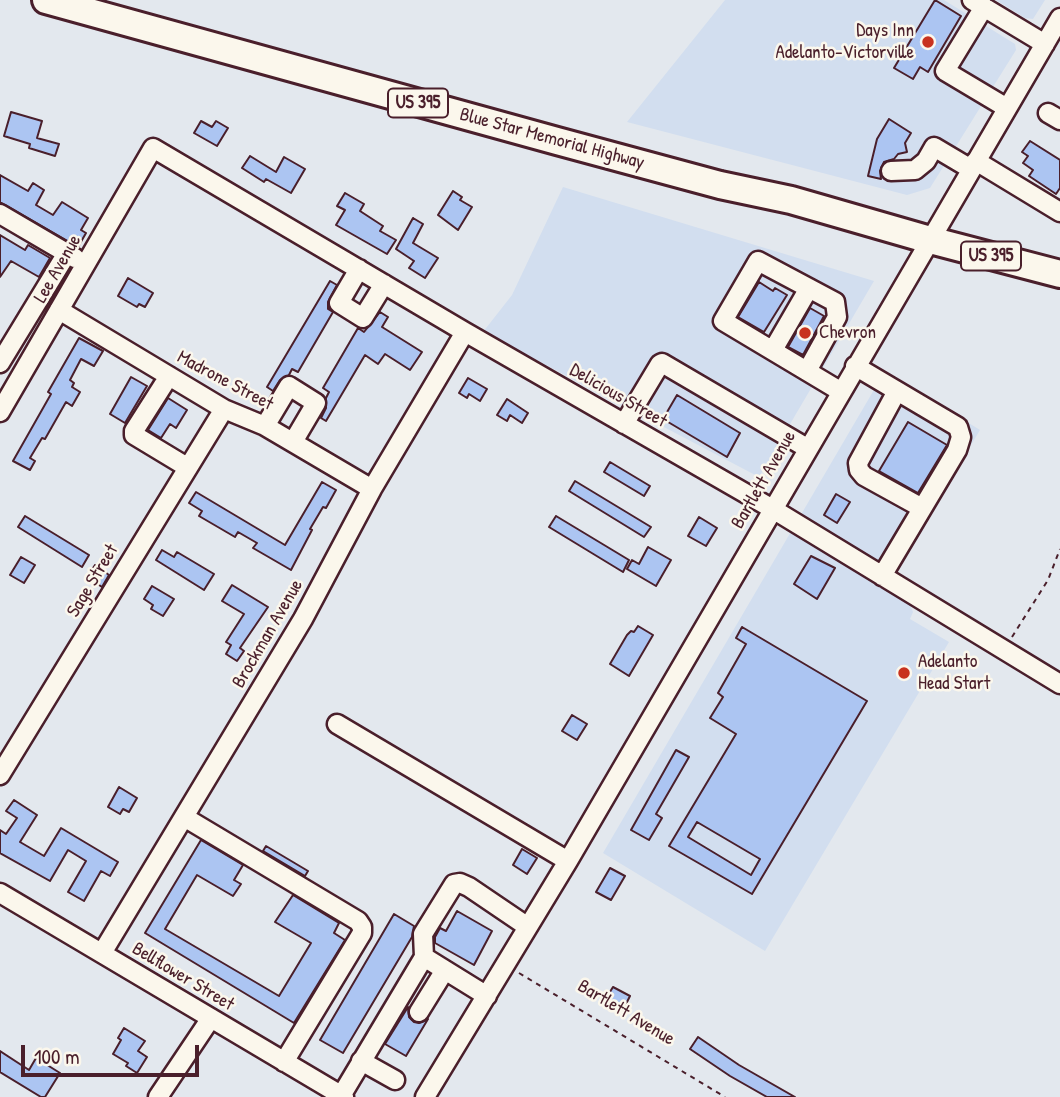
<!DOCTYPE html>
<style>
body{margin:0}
#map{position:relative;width:1060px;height:1097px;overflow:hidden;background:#e3e8ee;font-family:"Patrick Hand",sans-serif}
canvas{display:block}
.scale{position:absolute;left:21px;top:1045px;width:178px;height:32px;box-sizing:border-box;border:4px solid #4a1f2b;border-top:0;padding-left:9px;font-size:21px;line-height:24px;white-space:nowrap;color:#4a1f2b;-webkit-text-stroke:5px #fbf7ec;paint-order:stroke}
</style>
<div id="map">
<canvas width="1060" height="1097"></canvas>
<div class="scale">100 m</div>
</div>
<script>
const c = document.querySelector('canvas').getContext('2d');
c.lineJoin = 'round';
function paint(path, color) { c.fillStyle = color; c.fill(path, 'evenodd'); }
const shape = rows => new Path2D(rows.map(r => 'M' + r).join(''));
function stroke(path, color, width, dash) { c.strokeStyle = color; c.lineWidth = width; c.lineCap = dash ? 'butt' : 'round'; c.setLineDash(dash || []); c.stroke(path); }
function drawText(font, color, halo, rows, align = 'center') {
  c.font = font + ' "Patrick Hand",sans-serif'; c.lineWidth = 5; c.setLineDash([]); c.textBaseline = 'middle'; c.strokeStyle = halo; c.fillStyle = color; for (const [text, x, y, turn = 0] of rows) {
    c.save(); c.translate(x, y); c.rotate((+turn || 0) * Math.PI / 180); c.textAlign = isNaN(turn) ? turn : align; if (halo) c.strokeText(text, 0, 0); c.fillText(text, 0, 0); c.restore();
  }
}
const built = shape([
 [725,0,944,0,1015,44,1016,50,930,188,907,195,627,122],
 [996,0,1045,0,1033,19,1025,18],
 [563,187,874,281,759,477,483,332,512,295],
 [885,371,980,430,896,570,913,612,910,619,949,642,765,951,603,853]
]);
const building = shape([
 [935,0,961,16,928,72,920,67,913,79,894,68,935,0],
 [11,112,42,121,37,138,59,144,55,156,29,148,30,144,4,136,11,112],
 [889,119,911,133,905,143,907,152,898,154,894,159,884,162,880,171,881,179,868,176,877,139,889,119],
 [201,121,212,127,216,121,228,128,217,146,194,133,201,121],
 [1030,141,1060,160,1060,188,1056,194,1029,176,1033,170,1023,163,1028,156,1022,152,1030,141],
 [250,156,276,172,284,157,305,169,291,193,266,179,264,182,242,168,250,156],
 [0,175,28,191,33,183,44,190,36,205,53,215,62,202,88,218,81,230,86,233,78,247,0,202,0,175],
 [453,191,462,197,460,200,472,207,458,230,438,215,453,191],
 [345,193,364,204,360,211,383,226,380,231,396,240,387,254,336,225,345,210,337,206,345,193],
 [413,218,423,224,413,243,438,258,425,278,409,268,414,261,396,249,413,218],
 [0,235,25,250,28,245,50,258,39,277,11,261,0,277,0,235],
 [128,278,153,293,145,307,139,304,137,307,118,296,128,278],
 [330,281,337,285,328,302,328,309,333,312,298,372,292,369,289,375,280,380,273,391,267,387,330,281],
 [759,282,773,291,775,288,787,295,764,332,738,317,759,282],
 [810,308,824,316,803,355,788,347,810,308],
 [380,312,388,317,382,327,422,352,410,370,385,354,378,364,365,355,326,421,321,418,326,408,326,398,329,392,323,388,358,328,364,332,380,312],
 [79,338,103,351,94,366,81,359,70,380,74,383,72,387,80,392,72,406,66,402,45,439,42,438,30,458,35,461,30,470,13,461,51,394,48,392,79,338],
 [131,377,147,386,125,423,110,414,131,377],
 [468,378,487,389,480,401,469,394,467,398,459,393,468,378],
 [677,395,740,433,727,457,663,419,677,395],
 [168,398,187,410,176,428,170,424,161,438,148,430,168,398],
 [507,399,528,413,522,423,510,415,507,421,497,415,507,399],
 [908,422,947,445,918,493,879,471,908,422],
 [610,462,650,486,644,496,604,472,610,462],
 [575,481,651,527,644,537,569,491,575,481],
 [322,482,336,490,326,508,323,507,310,529,312,530,291,570,253,548,257,543,238,532,235,537,199,516,202,511,189,503,196,492,285,545,322,482],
 [836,494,850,502,837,523,824,515,836,494],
 [25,516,89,555,82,567,18,527,25,516],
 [556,516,629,560,623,572,549,527,556,516],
 [699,517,717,528,706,546,688,536,699,517],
 [648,547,671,560,656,586,627,569,632,560,639,564,648,547],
 [162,550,174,557,177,552,214,574,204,590,156,560,162,550],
 [811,556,835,568,817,599,794,584,811,556],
 [21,557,35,565,24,583,10,575,21,557],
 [95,565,109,575,102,587,87,577,95,565],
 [232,585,268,607,240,648,244,651,237,661,226,654,231,645,226,642,244,614,222,601,232,585],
 [152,586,174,599,163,616,151,609,153,605,144,599,152,586],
 [638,626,653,635,629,676,610,664,627,635,631,631,634,632,638,626],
 [742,627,867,701,752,894,669,846,736,734,710,718,723,697,718,693,746,644,736,638,742,627],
 [697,822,760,859,751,875,688,837,697,822],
 [572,715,587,724,577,740,562,731,572,715],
 [676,750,689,757,656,814,662,818,649,840,631,830,676,750],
 [119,787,137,798,129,812,123,809,120,814,108,807,119,787],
 [14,800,37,815,20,842,44,856,61,828,118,862,110,876,101,871,84,901,68,892,86,861,68,850,50,881,0,853,0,830,6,834,17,818,6,811,14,800],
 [201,840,243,865,234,880,241,884,233,896,197,875,165,929,279,996,311,943,275,922,293,895,339,923,334,933,345,940,294,1023,145,933,201,840],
 [266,846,308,871,305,876,263,851,266,846],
 [522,849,537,858,527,874,513,865,522,849],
 [610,868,625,876,611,900,596,892,610,868],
 [457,911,492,931,474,965,435,943,435,937,440,928,446,931,457,911],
 [394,914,414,926,412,937,343,1053,320,1040,394,914],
 [613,987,630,996,623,1010,605,1000,613,987],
 [408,1007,409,1017,414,1022,419,1023,428,1019,406,1056,385,1044,408,1007],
 [124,1028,145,1041,138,1051,147,1057,137,1073,126,1066,128,1063,113,1054,121,1040,118,1038,124,1028],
 [698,1037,739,1065,795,1097,767,1097,730,1076,690,1049,698,1037],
 [0,1051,29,1070,36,1058,60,1073,45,1097,41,1097,0,1072,0,1051]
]);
const path = shape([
 [1012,637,1048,580,1060,549],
 [519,973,725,1097]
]);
const minor = shape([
 [972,0,1045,44],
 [984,7,945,71,1007,108],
 [1048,113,1060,120],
 [976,161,1060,212],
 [891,171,915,170,926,161,934,147,971,169],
 [0,214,75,258],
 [359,269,339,303,363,318,384,284],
 [59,310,224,409,265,426,372,489],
 [773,350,809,288],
 [0,363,67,253],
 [855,366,958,427,961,437,957,450,882,576],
 [807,371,837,317,835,302,758,261,723,321,840,391],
 [169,376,134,431,134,435,187,467],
 [897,391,858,463,859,470,864,476,922,508],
 [0,412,153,148,465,332,771,508,1060,684],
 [624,424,660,364,662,363,807,448],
 [265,426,289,386,316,403,293,442],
 [337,724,568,861],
 [0,775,224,409],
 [184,817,358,921,362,927,362,933,284,1062],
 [0,893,344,1097],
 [102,953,303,619,372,489,465,332],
 [424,957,487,996],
 [419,1012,445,970],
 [361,1061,395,1080],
 [341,1096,424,957,423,934,454,884,460,883,469,887,528,927],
 [158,1097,211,1018],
 [425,1097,568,861,1060,18]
]);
const highway = shape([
 [46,0,557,141,720,185,791,200,930,240,1060,274]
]);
const markers = [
 [928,42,7,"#c8321e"],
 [805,333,7,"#c8321e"],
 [904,673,7,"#c8321e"]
];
const shields = [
 [418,103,60],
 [991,256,60]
];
const shieldNames = [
 ["US 395",418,103],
 ["US 395",991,256]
];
const poiNames = [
 ["Days Inn",914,31,"right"],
 ["Adelanto-Victorville",914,53,"right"],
 ["Chevron",819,333],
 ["Adelanto",918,662],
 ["Head Start",918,684]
];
const streetNames = [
 ["Blue Star Memorial Highway",552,139,15],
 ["Lee Avenue",58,269,-60],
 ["Madrone Street",225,381,28],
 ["Delicious Street",618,396,30],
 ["Bartlett Avenue",764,480,-60],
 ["Sage Street",93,581,-59],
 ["Brockman Avenue",268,634,-60],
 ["Bellflower Street",183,977,31],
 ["Bartlett Avenue",626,1013,31]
];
paint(built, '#d2deef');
paint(building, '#acc5f2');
stroke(building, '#4a1f2b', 2);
stroke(minor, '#4a1f2b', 23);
stroke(highway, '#4a1f2b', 32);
stroke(path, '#4a1f2b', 2, [5, 5]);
stroke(minor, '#fbf7ec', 18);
stroke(highway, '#fbf7ec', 26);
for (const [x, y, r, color] of markers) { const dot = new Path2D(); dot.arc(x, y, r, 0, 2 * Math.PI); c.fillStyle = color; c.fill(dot); stroke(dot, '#fbf7ec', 2.5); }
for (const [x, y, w] of shields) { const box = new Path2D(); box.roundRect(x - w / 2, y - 14.5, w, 29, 5); c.fillStyle = '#fbf7ec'; c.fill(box); stroke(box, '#4a1f2b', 2); }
drawText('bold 18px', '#4a1f2b', null, shieldNames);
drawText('19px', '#4a1f2b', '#fbf7ec', poiNames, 'left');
drawText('19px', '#4a1f2b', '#fbf7ec', streetNames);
</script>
